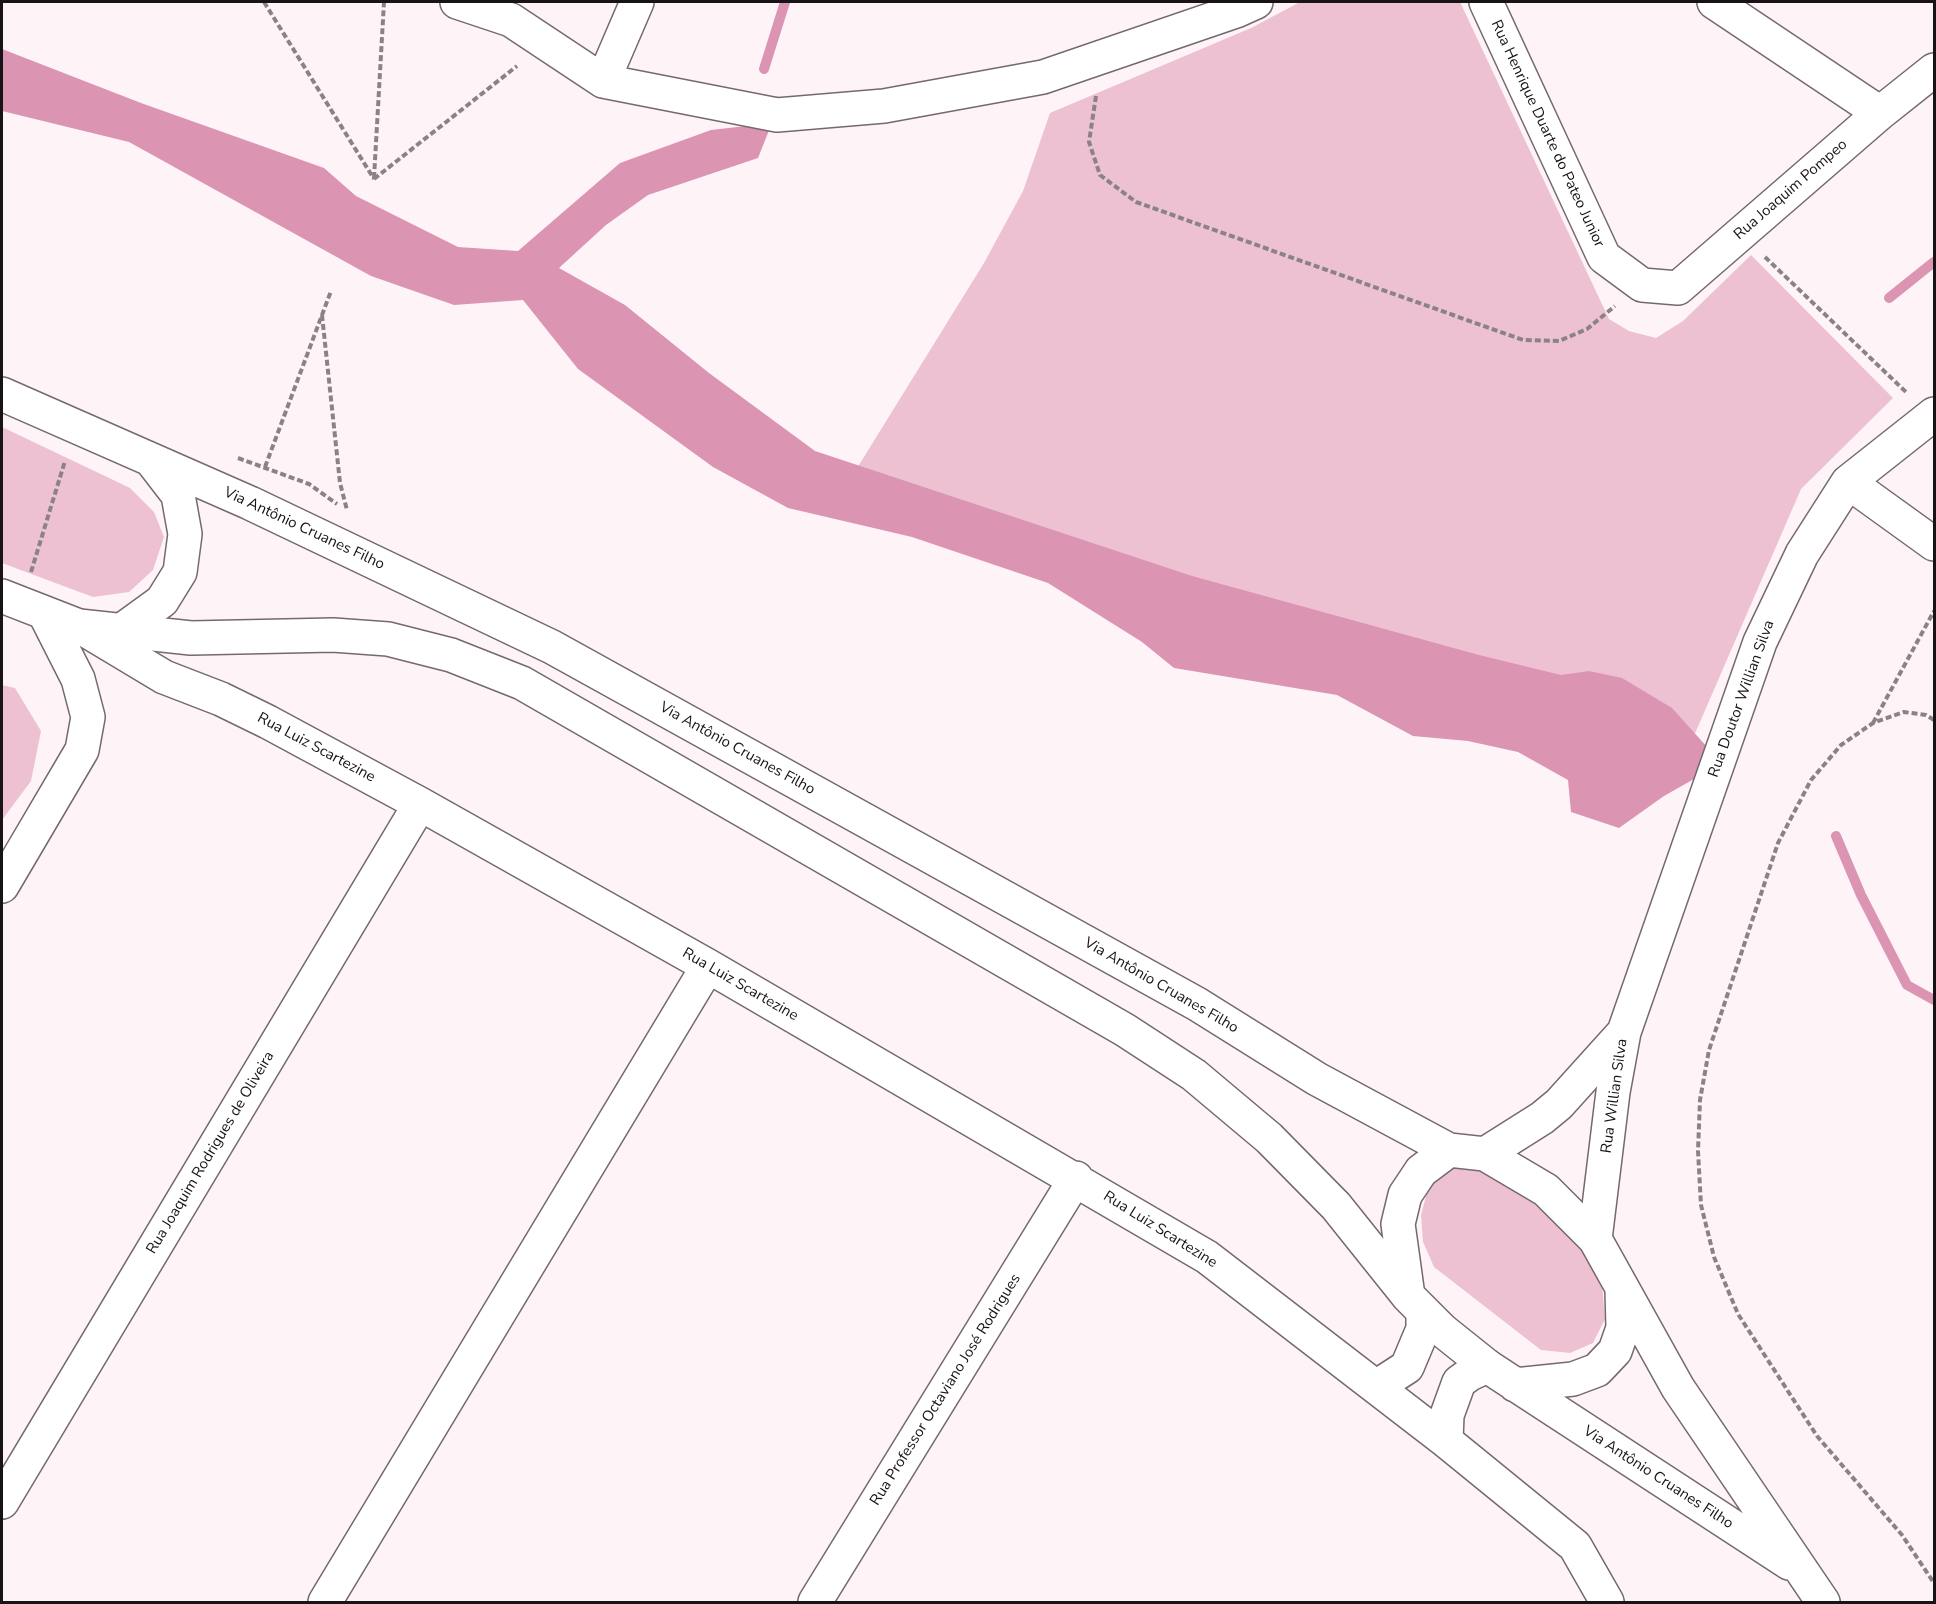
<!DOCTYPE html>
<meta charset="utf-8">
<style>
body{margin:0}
#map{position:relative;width:1936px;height:1604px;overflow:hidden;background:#fef4f8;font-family:"Nunito Sans",sans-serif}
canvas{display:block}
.frame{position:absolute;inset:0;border:3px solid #181416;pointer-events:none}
</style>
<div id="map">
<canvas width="1936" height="1604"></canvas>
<div class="frame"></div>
</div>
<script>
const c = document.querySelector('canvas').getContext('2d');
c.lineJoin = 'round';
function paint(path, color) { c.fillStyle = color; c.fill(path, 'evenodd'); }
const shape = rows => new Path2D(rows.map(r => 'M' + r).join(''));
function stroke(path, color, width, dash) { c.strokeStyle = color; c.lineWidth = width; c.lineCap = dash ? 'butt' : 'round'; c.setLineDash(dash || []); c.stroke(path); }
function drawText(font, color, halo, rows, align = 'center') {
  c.font = font + ' "Nunito Sans",sans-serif'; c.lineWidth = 6; c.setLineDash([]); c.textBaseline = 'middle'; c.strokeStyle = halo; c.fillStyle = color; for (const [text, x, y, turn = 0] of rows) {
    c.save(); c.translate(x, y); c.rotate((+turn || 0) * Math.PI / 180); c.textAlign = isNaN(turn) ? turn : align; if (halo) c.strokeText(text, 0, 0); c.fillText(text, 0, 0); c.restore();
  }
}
const green = shape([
 [1300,2,1460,2,1609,319,1629,331,1656,338,1683,321,1751,255,1893,398,1801,489,1690,745,854,473,984,263,1023,191,1050,113,1251,28],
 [2,427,130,488,154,512,164,537,153,570,129,592,93,597,2,563],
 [2,685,15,688,41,731,31,781,2,820],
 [1474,1163,1543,1207,1582,1245,1602,1284,1605,1319,1593,1343,1570,1353,1541,1350,1434,1267,1423,1242,1421,1215,1429,1185,1448,1166]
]);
const water = shape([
 [2,49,141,103,324,168,356,196,458,247,518,251,620,163,711,130,772,123,758,158,648,195,606,225,559,268,625,305,709,373,815,451,1192,576,1479,655,1561,675,1589,671,1622,678,1672,708,1708,748,1694,779,1664,796,1619,828,1571,812,1568,780,1518,752,1468,741,1413,736,1337,695,1174,668,1142,642,1048,583,912,537,788,508,713,467,578,369,523,300,454,305,371,276,129,142,2,111]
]);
const stream = shape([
 [764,69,785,2],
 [1889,298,1934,262],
 [1836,836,1861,895,1907,985,1934,1000]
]);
const path = shape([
 [264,2,374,179],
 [1096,96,1089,142,1100,175,1136,202,1523,340,1559,341,1587,329,1615,306],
 [374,178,384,2],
 [374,179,517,66],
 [1765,257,1907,393],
 [322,315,340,483,347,510],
 [238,458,309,484,337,504],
 [265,467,331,291],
 [31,572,65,461],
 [1934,720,1926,715,1904,712,1873,723,1841,745,1811,780,1778,843,1709,1050,1700,1100,1698,1151,1701,1205,1714,1257,1738,1314,1817,1436,1902,1535,1934,1583],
 [1873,723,1934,611]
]);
const minor = shape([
 [457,2,511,20,603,81,777,115,884,106,1043,77,1236,11,1256,2],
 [1486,2,1604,257,1642,285,1678,288,1880,113,1934,70],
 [1714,2,1880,113],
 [603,81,637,2],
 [1848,482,1934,544],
 [79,626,164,677,221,699,268,722,420,804,708,966,1207,1257,1446,1441,1575,1546,1607,1602],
 [2,886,82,750,88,717,78,679,45,614],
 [1485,1154,1542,1118,1559,1104,1624,1032],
 [1595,1239,1613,1092,1624,1032,1760,642,1802,554,1848,482,1934,414],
 [1376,1387,1407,1367,1423,1329,1423,1312],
 [1446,1441,1447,1415,1459,1382,1470,1374,1487,1366],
 [2,1502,420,804],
 [325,1602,708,966],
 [815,1602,1076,1178]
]);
const major = shape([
 [2,394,250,503,552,647,1197,1004,1317,1079,1449,1150,1485,1154,1546,1190,1595,1239,1678,1388,1823,1602],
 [2,596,79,626,191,638,333,635,388,639,451,655,522,683,1125,1030,1194,1075,1269,1138,1336,1206,1408,1296,1442,1330,1487,1366,1789,1563],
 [122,630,162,601,180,572,185,534,178,495,151,460],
 [1408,1296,1398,1224,1405,1195,1421,1171,1449,1150],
 [1515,1385,1573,1379,1597,1370,1615,1351,1623,1328,1622,1290]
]);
const streetNames = [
 ["Rua Henrique Duarte do Pateo Junior",1547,134,65],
 ["Rua Joaquim Pompeo",1791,190,-41],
 ["Via Antônio Cruanes Filho",304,529,25],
 ["Rua Doutor Willian Silva",1742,699,-70],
 ["Rua Luiz Scartezine",316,748,28],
 ["Via Antônio Cruanes Filho",737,749,29],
 ["Rua Luiz Scartezine",740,985,30],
 ["Via Antônio Cruanes Filho",1161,986,30],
 ["Rua Willian Silva",1615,1096,-82],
 ["Rua Joaquim Rodrigues de Oliveira",211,1153,-59],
 ["Rua Luiz Scartezine",1160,1230,32],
 ["Rua Professor Octaviano José Rodrigues",946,1390,-58],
 ["Via Antônio Cruanes Filho",1658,1478,33]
];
paint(green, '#edc0d2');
paint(water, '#dc94b3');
stroke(stream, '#dc94b3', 10);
stroke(minor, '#74696d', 36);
stroke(major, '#74696d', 36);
stroke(path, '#8a8386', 4, [6, 3]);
stroke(minor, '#fff', 33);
stroke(major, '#fff', 33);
drawText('15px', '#181416', '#fff', streetNames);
</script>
